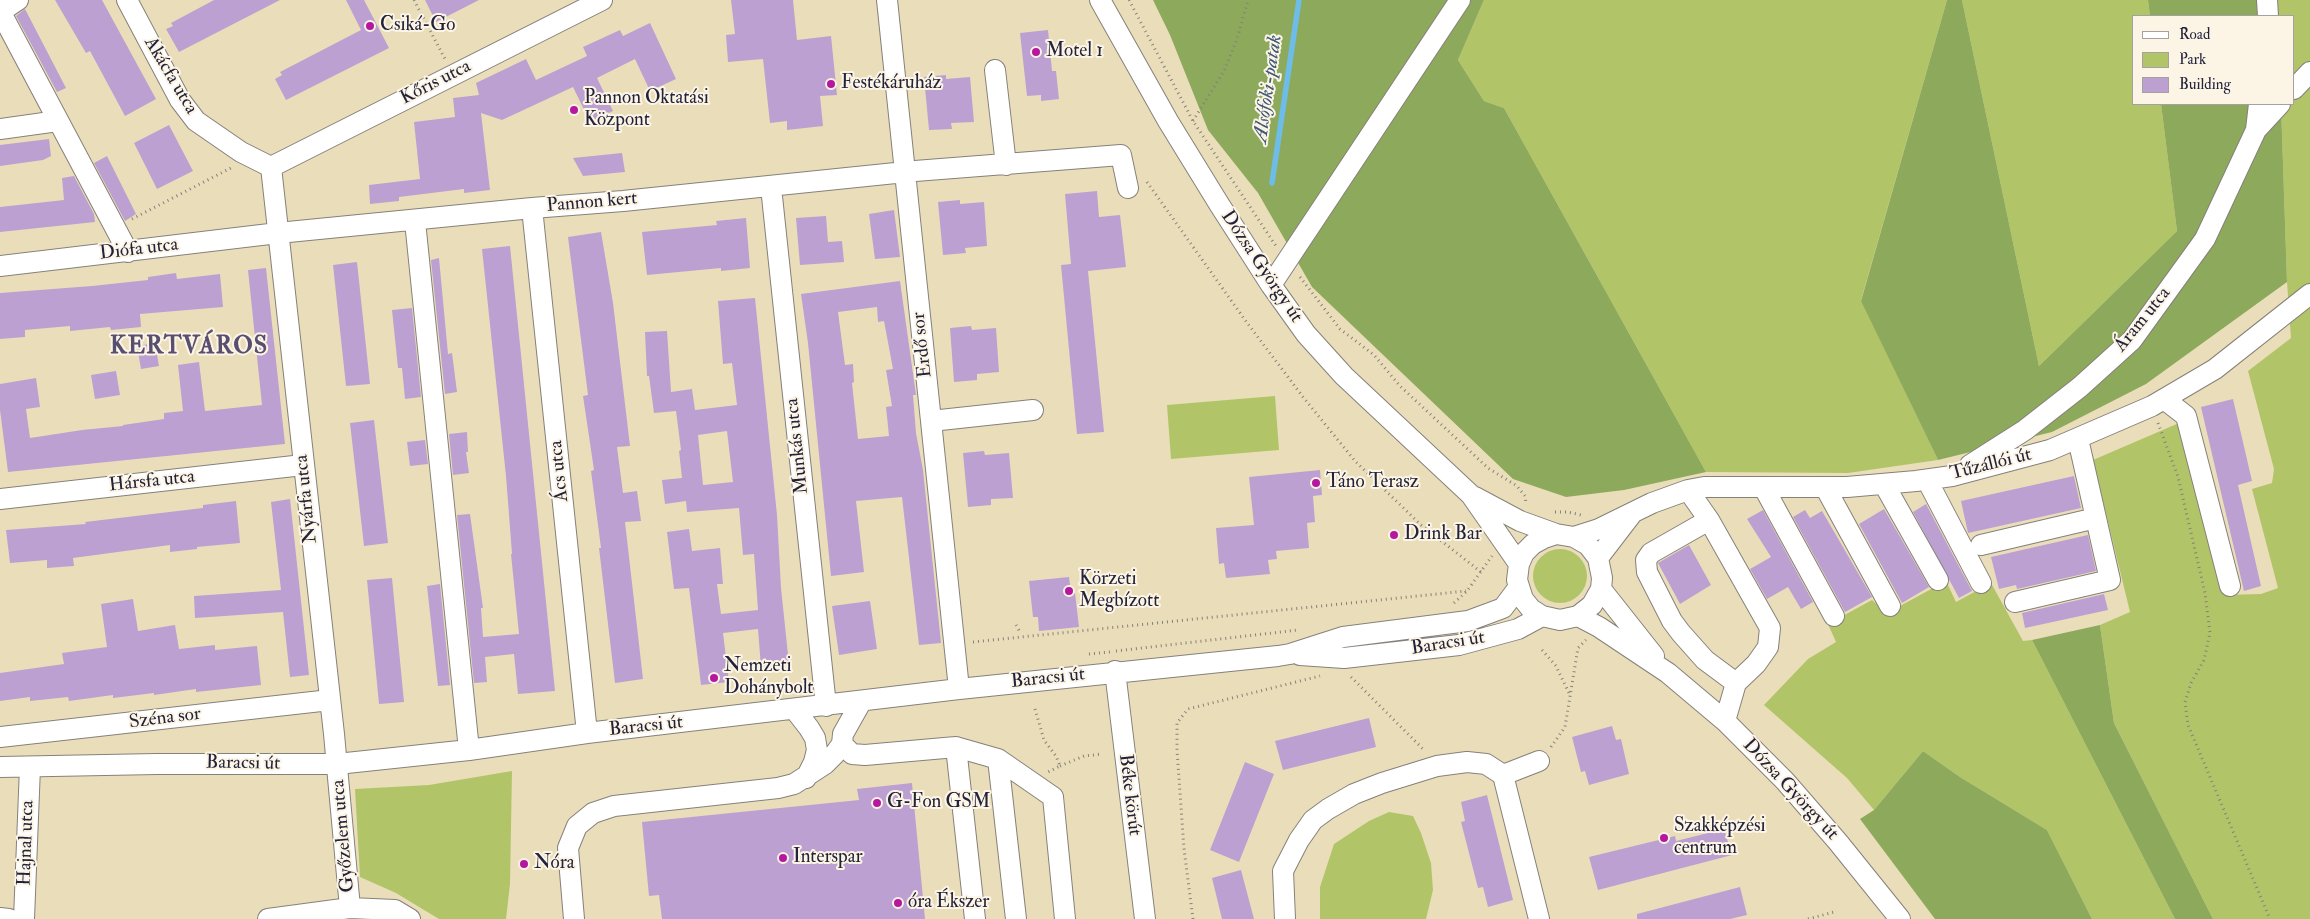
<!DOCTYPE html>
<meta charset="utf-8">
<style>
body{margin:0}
#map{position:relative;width:2310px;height:919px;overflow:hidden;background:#eadeba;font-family:"IM FELL Double Pica",serif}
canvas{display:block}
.legend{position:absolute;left:2132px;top:15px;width:162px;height:90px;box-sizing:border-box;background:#fcf5e5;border:1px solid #a5a1a1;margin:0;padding:6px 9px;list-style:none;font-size:15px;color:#22223b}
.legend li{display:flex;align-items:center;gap:10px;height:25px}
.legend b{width:25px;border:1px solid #a5a1a1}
</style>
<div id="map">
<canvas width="2310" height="919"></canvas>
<ul class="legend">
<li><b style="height:6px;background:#fff"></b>Road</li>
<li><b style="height:14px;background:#b2c468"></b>Park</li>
<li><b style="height:14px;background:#bca0d1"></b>Building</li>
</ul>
</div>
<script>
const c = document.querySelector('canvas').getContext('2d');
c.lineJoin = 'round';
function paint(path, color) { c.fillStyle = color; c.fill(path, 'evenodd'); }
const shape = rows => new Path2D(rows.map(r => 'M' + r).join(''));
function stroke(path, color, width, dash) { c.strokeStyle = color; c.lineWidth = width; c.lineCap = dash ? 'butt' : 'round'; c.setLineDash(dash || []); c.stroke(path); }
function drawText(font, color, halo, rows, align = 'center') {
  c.font = font + ' "IM FELL Double Pica",serif'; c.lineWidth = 4; c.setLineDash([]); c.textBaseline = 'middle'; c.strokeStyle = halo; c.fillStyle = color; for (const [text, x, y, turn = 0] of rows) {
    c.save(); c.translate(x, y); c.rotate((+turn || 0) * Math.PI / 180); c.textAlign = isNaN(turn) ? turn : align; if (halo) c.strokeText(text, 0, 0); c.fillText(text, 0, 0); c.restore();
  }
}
const green = shape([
 [1484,0,1947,0,1861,300,1938,460,1848,473,1706,472,1504,108,1484,101,1458,60],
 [1962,0,2148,0,2150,16,2134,16,2134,104,2161,104,2177,231,2039,366],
 [2278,0,2310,0,2310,919,2213,919,2114,723,2100,625,2130,612,2093,460,2179,423,2197,498,2224,595,2261,594,2278,588,2252,489,2272,483,2274,469,2248,371,2291,338,2287,282,2281,104,2294,104,2294,16,2279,16],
 [1275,396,1279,450,1171,459,1167,405],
 '1533 576a27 27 0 1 1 54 0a27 27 0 1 1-54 0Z',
 [1946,581,1956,602,1991,583,2023,641,2032,640,2175,919,2092,919,2047,830,1960,777,1923,751,1874,810,1847,778,1764,705,1808,659,1836,642,1828,624,1872,600,1887,613],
 [512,771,510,884,506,919,439,919,396,893,360,877,355,789,429,785],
 [1389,812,1413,816,1421,833,1431,863,1433,890,1426,919,1320,919,1320,887,1334,844,1369,821]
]);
const forest = shape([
 [1153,0,1484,0,1458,60,1484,101,1504,108,1706,472,1624,490,1566,497,1513,479,1312,287,1258,193,1208,130,1170,35],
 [1947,0,1962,0,2039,366,2177,231,2161,104,2281,104,2287,282,2146,384,2052,432,1938,460,1861,301],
 [2148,0,2278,0,2279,16,2150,16],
 [2100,625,2114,723,2213,919,2175,919,2032,640],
 [1923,751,1960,777,2047,830,2092,919,1935,919,1860,819,1874,810]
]);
const stream = shape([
 [1272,183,1299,0]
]);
const building = shape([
 [55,0,102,0,156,99,125,116,90,51,86,53],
 [214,0,280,0,179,52,166,29,173,26,171,23],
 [346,0,364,0,389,48,286,100,275,79,282,75,280,72,361,30],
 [425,0,479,0,436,22],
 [731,0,793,0,797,40,831,36,837,95,820,96,823,126,787,130,787,121,770,123,763,59,728,62,726,35,735,34],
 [25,9,66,88,57,92,16,16],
 [650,23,676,79,650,91,635,59,597,78,613,111,590,122,573,87,502,120,481,113,490,190,464,193,464,189,399,197,399,201,370,204,369,185,420,179,414,122,455,117,453,98,479,95,476,83,526,59,536,80,587,56,583,47,620,30,623,36],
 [1048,30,1052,71,1056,71,1059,99,1041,101,1041,95,1027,96,1020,33],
 [946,75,946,79,970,77,974,122,951,123,952,129,929,130,924,77],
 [169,125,193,171,157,189,134,143],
 [49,139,51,156,43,160,0,166,0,145],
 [622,153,625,172,583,176,573,158],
 [107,156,136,214,125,221,94,163],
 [74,176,94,214,95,222,0,232,0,207,64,200,62,178],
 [1097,191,1099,217,1120,215,1126,267,1088,271,1104,432,1077,434,1061,265,1071,264,1065,194],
 [960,200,960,204,984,202,987,246,965,248,966,253,943,255,938,202],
 [894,210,900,257,875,259,869,214],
 [826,216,828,242,842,241,844,262,800,265,796,218],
 [746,218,750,268,721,271,721,268,647,275,642,232,717,225,716,221],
 [601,232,613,303,630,446,617,447,623,493,637,491,641,521,625,522,643,679,615,683,599,548,601,548,591,471,594,470,583,396,588,395,568,237],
 [510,246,555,691,518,694,514,654,485,657,487,682,474,683,457,515,470,514,483,608,481,608,483,637,519,634,511,554,512,554,506,476,482,249],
 [439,258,448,354,452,353,457,392,445,394,431,260],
 [357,262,370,384,346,386,333,265],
 [266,268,285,444,8,472,0,410,0,384,36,378,40,407,26,409,30,438,82,430,123,426,123,425,164,419,164,413,183,411,178,365,199,362,205,411,262,405,248,270],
 [176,273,177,279,220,274,223,307,140,314,141,327,111,330,110,327,70,331,70,326,25,330,25,337,0,339,0,293,92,286,148,280,148,277],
 [900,281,916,395,913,395,916,433,923,470,941,643,919,645,902,497,856,501,864,572,831,576,808,343,801,294],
 [877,307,878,322,884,321,893,369,886,370,892,406,886,407,889,436,858,439,852,383,854,382,853,364,845,365,838,312],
 [755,298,777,515,781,588,789,664,761,667,758,629,723,633,729,682,701,685,689,588,674,589,667,532,689,529,692,551,720,548,723,584,717,584,721,614,758,610,754,554,743,555,739,508,687,512,686,501,665,504,662,480,682,478,679,451,681,450,676,411,654,413,649,376,647,376,645,332,667,331,671,392,692,389,695,410,737,405,732,363,723,364,718,301],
 [727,431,733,482,703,485,698,435],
 [412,308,421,397,405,399,402,368,398,368,392,310],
 [971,326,972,330,996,328,999,372,977,374,977,380,954,382,950,328],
 [155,343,159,366,141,369,137,346],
 [116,371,120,395,95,399,91,375],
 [2233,399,2252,481,2238,485,2261,586,2244,591,2201,407],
 [374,420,388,543,364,546,350,423],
 [467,432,468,452,466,452,469,473,453,475,449,434],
 [425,440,428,464,410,466,407,442],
 [984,451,985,455,1009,453,1013,498,991,499,991,505,968,507,963,453],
 [1320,470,1322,495,1313,496,1315,522,1307,523,1309,548,1276,551,1277,559,1268,560,1270,574,1226,578,1224,563,1219,564,1216,528,1254,525,1249,477],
 [2074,476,2081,508,1968,533,1961,501],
 [290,499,309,675,290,677,283,612,195,618,194,596,281,590,271,502],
 [236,501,240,543,197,547,197,549,170,552,170,545,73,558,74,566,47,568,47,560,10,563,6,530,86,524,85,522,203,508,203,505],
 [1926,504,1972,591,1959,598,1913,512],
 [1884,509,1929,587,1902,603,1859,524],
 [1763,510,1813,602,1801,609,1788,587,1767,599,1750,569,1771,557,1747,519],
 [1805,510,1810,518,1822,511,1872,597,1845,612,1793,517],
 [2088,535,2096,571,2017,589,2016,585,1999,589,1991,557],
 [1689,545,1711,585,1680,604,1658,563],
 [1069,577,1071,593,1075,593,1079,627,1039,631,1038,617,1033,617,1029,581],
 [392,578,404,702,379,704,367,580],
 [440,584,450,685,438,686,427,586],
 [2104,594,2108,610,2025,628,2022,613],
 [133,599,138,631,175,625,179,649,215,645,215,650,257,646,261,685,196,692,196,689,154,695,154,693,113,698,113,695,69,701,68,697,30,701,30,697,0,701,0,673,64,664,62,653,107,647,101,604],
 [870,601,877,649,839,655,832,606],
 [1369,718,1376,747,1283,770,1275,741],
 [1612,726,1616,740,1621,739,1629,774,1589,785,1585,771,1581,772,1572,737],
 [1245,762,1274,774,1239,862,1210,850],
 [912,783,925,919,662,919,659,895,649,896,642,822,859,800,857,789],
 [1487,795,1513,900,1488,907,1483,887,1478,888,1461,822,1465,821,1461,802],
 [1724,829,1732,855,1598,890,1589,857,1675,836,1676,841],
 [1241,870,1254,919,1222,919,1212,878],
 [1740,887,1747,915,1730,919,1637,919,1637,914]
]);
const path = shape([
 [414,0,445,59],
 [1129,0,1193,121,1276,246],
 [1193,121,1224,71,1237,39,1248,0],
 [1147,182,1245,320,1303,397,1355,461,1421,525,1481,572],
 [132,219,231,168],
 [1300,277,1340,329,1374,355,1400,386,1488,468,1517,486,1525,496,1526,503],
 [2158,423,2178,477,2205,593,2210,633,2204,660,2191,683,2185,702,2188,725,2270,919],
 [1555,512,1568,512,1581,515],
 [1454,603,1467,591,1492,556],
 [1016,625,1020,632],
 [973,642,1466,591],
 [1542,650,1556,666,1570,695],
 [1116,651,1298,630],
 [1089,654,1110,652],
 [1351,677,1424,750],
 [1035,709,1044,740,1056,756,1060,766,1048,772],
 [1551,747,1565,727,1578,648,1586,640],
 [1060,766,1084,756,1102,754],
 [1193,919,1184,849,1177,750,1177,723,1188,709,1320,676],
 [1808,919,1834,912]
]);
const minor = shape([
 [127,0,180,100,196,121,241,152,271,167],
 [887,0,959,689],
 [1100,0,1168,121,1219,204,1271,285,1306,334,1344,376,1471,495,1519,564],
 [2267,0,2268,16],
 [0,11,128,252],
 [0,12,18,0],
 [995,70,1006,165],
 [2294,89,2310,72],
 [0,129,58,121],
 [2256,130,2280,104],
 [271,167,334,734,350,908],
 [271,167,602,0],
 [771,187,826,706],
 [532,208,587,733],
 [415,221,469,750],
 [0,266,278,233,532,208,623,201,915,171,1121,155,1128,188],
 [1271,285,1460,0],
 [2164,399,2186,416,2230,586],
 [931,421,1033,410],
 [1970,465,2025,430,2080,387,2132,340,2205,239,2256,130,2259,104],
 [1927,480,1981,583],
 [1884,484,1938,580],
 [1825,487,1890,606],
 [1764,488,1834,616],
 [1688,490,1709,520,1770,628,1768,647,1756,664,1736,683,1725,721],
 [1475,497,1520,521,1556,534,1574,537,1588,545,1598,558,1602,578,1601,589,1592,605,1578,616,1560,620,1542,616,1531,609,1523,599,1517,580,1519,564,1524,553,1533,544,1544,538,1556,534],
 [0,499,303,465],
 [1709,520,1651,553,1646,560,1647,572,1672,621,1681,633,1705,660,1736,683],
 [1574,537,1599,529,1652,503,1688,490,1704,487,1847,487,1916,481,1952,476,2050,450,2152,406,2215,369,2310,294],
 [1981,545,2096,518],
 [1598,558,1631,515],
 [1601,589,1654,656],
 [2015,602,2110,580,2078,439],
 [1578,616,1599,627,1668,673,1725,721,1785,781,1838,842,1900,919],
 [1300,655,1344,658,1459,645,1518,629,1542,616],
 [1115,671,1145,919],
 [795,710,809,728,815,738,817,750,814,762,806,778],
 [0,737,330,700],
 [842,744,852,754,865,755,956,747,998,759,1016,919],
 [956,747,975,919],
 [998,759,1053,797,1065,919],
 [0,767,157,764,337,764,469,750,587,733,959,689,1278,656,1290,654,1343,637,1468,621,1503,608,1518,588],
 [0,918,9,919],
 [24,919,30,767],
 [268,919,350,908,395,910,410,919],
 [574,919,568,848,577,826,593,813,614,806,778,788,794,784,825,764,834,755,842,744,843,734,861,702],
 [1285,919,1283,871,1299,840,1313,820,1328,809,1354,794,1382,783,1437,766,1467,762,1486,764,1503,775],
 [1539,919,1503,775,1539,761]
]);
const markers = [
 [370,26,5,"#b5179e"],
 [1036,52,5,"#b5179e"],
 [831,84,5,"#b5179e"],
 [574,110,5,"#b5179e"],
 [1316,483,5,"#b5179e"],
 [1394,535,5,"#b5179e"],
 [1069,591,5,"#b5179e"],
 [714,678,5,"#b5179e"],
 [877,803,5,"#b5179e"],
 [1664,838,5,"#b5179e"],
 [783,858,5,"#b5179e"],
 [524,864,5,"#b5179e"],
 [898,903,5,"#b5179e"]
];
const poiNames = [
 ["Csiká-Go",380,26],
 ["Motel 1",1046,52],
 ["Festékáruház",841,84],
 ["Pannon Oktatási",584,99],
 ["Központ",584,121],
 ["Táno Terasz",1326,483],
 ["Drink Bar",1404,535],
 ["Körzeti",1079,580],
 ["Megbízott",1079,602],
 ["Nemzeti",724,667],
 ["Dohánybolt",724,689],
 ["G-Fon GSM",887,803],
 ["Szakképzési",1674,827],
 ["centrum",1674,849],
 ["Interspar",793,858],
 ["Nóra",534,864],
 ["óra Ékszer",908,903]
];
const streetNames = [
 ["Akácfa utca",170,76,59],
 ["Kőris utca",436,83,-27],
 ["Pannon kert",592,203,-5],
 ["Diófa utca",139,250,-7],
 ["Dózsa György út",1261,267,56],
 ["Áram utca",2143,320,-51],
 ["Erdő sor",923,345,-96],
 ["Munkás utca",798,446,-96],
 ["Tűzállói út",1991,465,-14],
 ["Ács utca",560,471,-96],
 ["Hársfa utca",152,482,-6],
 ["Nyárfa utca",307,499,-96],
 ["Baracsi út",1448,644,-9],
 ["Baracsi út",1048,679,-6],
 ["Széna sor",165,719,-7],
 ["Baracsi út",646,727,-6],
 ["Baracsi út",243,764,1],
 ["Dózsa György út",1790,790,47],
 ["Béke körút",1129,795,83],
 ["Győzelem utca",344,836,-95],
 ["Hajnal utca",27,843,-88]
];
const waterNames = [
 ["Alsófoki-patak",1269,89,-82]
];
const districtNames = [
 ["KERTVÁROS",189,348]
];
paint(green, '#b2c468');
paint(forest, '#8daa5c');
stroke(stream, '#6ebde8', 5.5);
paint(building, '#bca0d1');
stroke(minor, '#86807a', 22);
stroke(path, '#86807a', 3, [1, 4]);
stroke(minor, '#fff', 20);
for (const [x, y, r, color] of markers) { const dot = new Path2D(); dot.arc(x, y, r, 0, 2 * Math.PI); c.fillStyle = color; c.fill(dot); stroke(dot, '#fcf5e5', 2); }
drawText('19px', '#22223b', '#fcf5e5', poiNames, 'left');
drawText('19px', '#22223b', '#fcf5e5', streetNames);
drawText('italic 20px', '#3d5878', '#fcf5e5', waterNames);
c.letterSpacing = '1px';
drawText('bold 24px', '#584e70', '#fcf5e5', districtNames);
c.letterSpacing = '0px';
</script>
